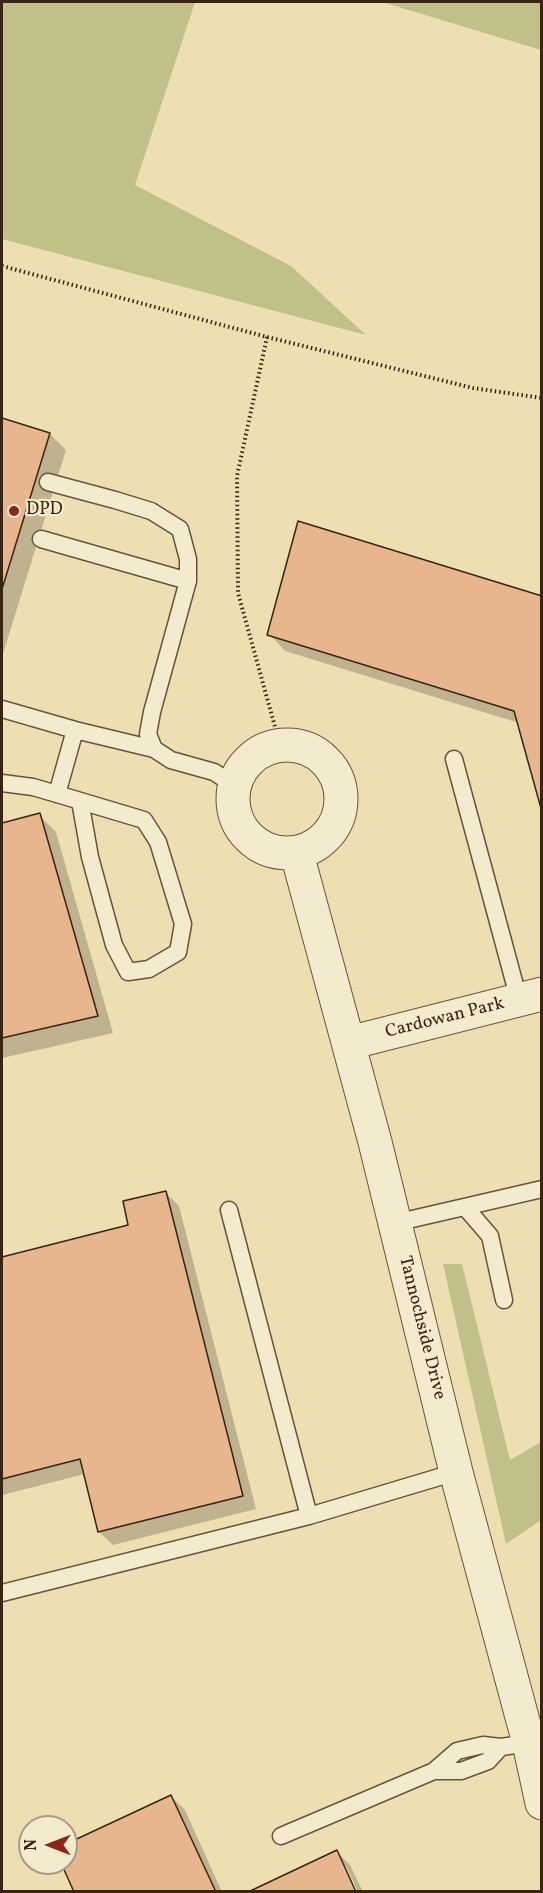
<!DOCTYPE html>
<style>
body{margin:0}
#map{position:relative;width:543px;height:1893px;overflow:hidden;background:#eedfb3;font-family:Vollkorn,serif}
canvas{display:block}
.frame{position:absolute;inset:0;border:3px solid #392413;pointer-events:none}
.north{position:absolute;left:18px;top:1815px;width:60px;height:60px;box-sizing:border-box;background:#f4eace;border:2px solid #a99b83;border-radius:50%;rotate:270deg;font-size:16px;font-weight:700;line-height:24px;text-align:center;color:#392413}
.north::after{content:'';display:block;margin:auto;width:21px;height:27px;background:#8f2418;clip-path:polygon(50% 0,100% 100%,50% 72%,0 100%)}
</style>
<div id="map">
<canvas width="543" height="1893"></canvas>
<div class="frame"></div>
<div class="north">N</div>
</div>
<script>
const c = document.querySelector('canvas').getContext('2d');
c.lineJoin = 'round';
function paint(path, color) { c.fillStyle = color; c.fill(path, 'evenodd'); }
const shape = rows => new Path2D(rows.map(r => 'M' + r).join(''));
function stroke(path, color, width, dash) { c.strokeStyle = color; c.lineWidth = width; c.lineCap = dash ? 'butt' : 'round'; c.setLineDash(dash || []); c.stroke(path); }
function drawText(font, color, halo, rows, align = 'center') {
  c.font = font + ' Vollkorn,serif'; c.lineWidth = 4.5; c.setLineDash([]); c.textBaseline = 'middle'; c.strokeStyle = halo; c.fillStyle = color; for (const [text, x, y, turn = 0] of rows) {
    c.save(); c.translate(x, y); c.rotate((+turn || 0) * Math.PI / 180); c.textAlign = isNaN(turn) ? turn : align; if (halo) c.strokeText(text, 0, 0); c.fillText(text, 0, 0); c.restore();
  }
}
const green = shape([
 [2,2,195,2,135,185,291,266,366,335,2,239],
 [382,2,541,2,541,50],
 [443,1264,462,1264,510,1460,541,1442,541,1520,506,1544]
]);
const shadow = shape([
 [2,420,50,434,66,450,2,657],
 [542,597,519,723,285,651,269,634],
 [39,815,56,832,113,1033,2,1058,2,824],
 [165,1192,179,1206,256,1509,113,1545,99,1532,85,1474,2,1495,2,1258,130,1226],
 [171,1796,185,1810,222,1892,75,1892,62,1863,66,1863,66,1846],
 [337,1852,350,1865,363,1892,358,1892,346,1866,343,1866]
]);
const building = shape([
 [2,418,50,433,2,589,2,418],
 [298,521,542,596,542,812,514,711,267,635,298,521],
 [40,813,98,1016,2,1038,2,823,40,813],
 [166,1191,243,1496,98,1532,80,1459,2,1479,2,1257,128,1225,123,1201,166,1191],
 [171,1795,216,1892,74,1892,61,1863,66,1863,66,1844,171,1795],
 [337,1850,356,1892,248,1892,337,1850]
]);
const path = shape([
 [2,266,267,337,473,388,542,398],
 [267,337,237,476,238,593,280,745]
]);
const service = shape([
 [48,482,115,500,151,511,180,529,188,559,188,581,152,712,148,734,154,749,171,760,214,772,234,785],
 [41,539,188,581],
 [2,709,75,730],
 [454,759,519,1000],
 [2,783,33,787,57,794,144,820,158,842,183,924,178,952,149,969,128,972,114,945,90,857,80,801],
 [57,794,75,730,154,749],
 [465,1207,490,1236,504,1300],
 [229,1210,309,1516],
 [395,1223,542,1189],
 [2,1593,309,1516,456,1472],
 [434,1771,461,1771,488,1761,501,1747],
 [281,1836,434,1771,457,1751,483,1745,501,1747,529,1743]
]);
const minor = shape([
 '233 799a54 54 0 1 1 108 0a54 54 0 1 1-108 0Z',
 [297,854,375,1142,456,1472,529,1743,542,1803],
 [349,1043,542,994]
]);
const markers = [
 [14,511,6,"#8f2418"]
];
const poiNames = [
 ["DPD",26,511]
];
const streetNames = [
 ["Cardowan Park",445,1019,-14],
 ["Tannochside Drive",421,1328,76]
];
paint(green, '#c0c088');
paint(shadow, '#0003');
paint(building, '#e7b68e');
stroke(building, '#392413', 1.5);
stroke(service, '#66533b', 19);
stroke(minor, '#66533b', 35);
stroke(path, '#392413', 4, [1.5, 3]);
stroke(service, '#f4eace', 16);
stroke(minor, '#f4eace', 33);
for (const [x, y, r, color] of markers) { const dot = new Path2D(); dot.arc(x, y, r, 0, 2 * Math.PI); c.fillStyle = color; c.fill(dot); stroke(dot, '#f4eace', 2); }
drawText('18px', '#392413', '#f4eace', poiNames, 'left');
drawText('18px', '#392413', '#f4eace', streetNames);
</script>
